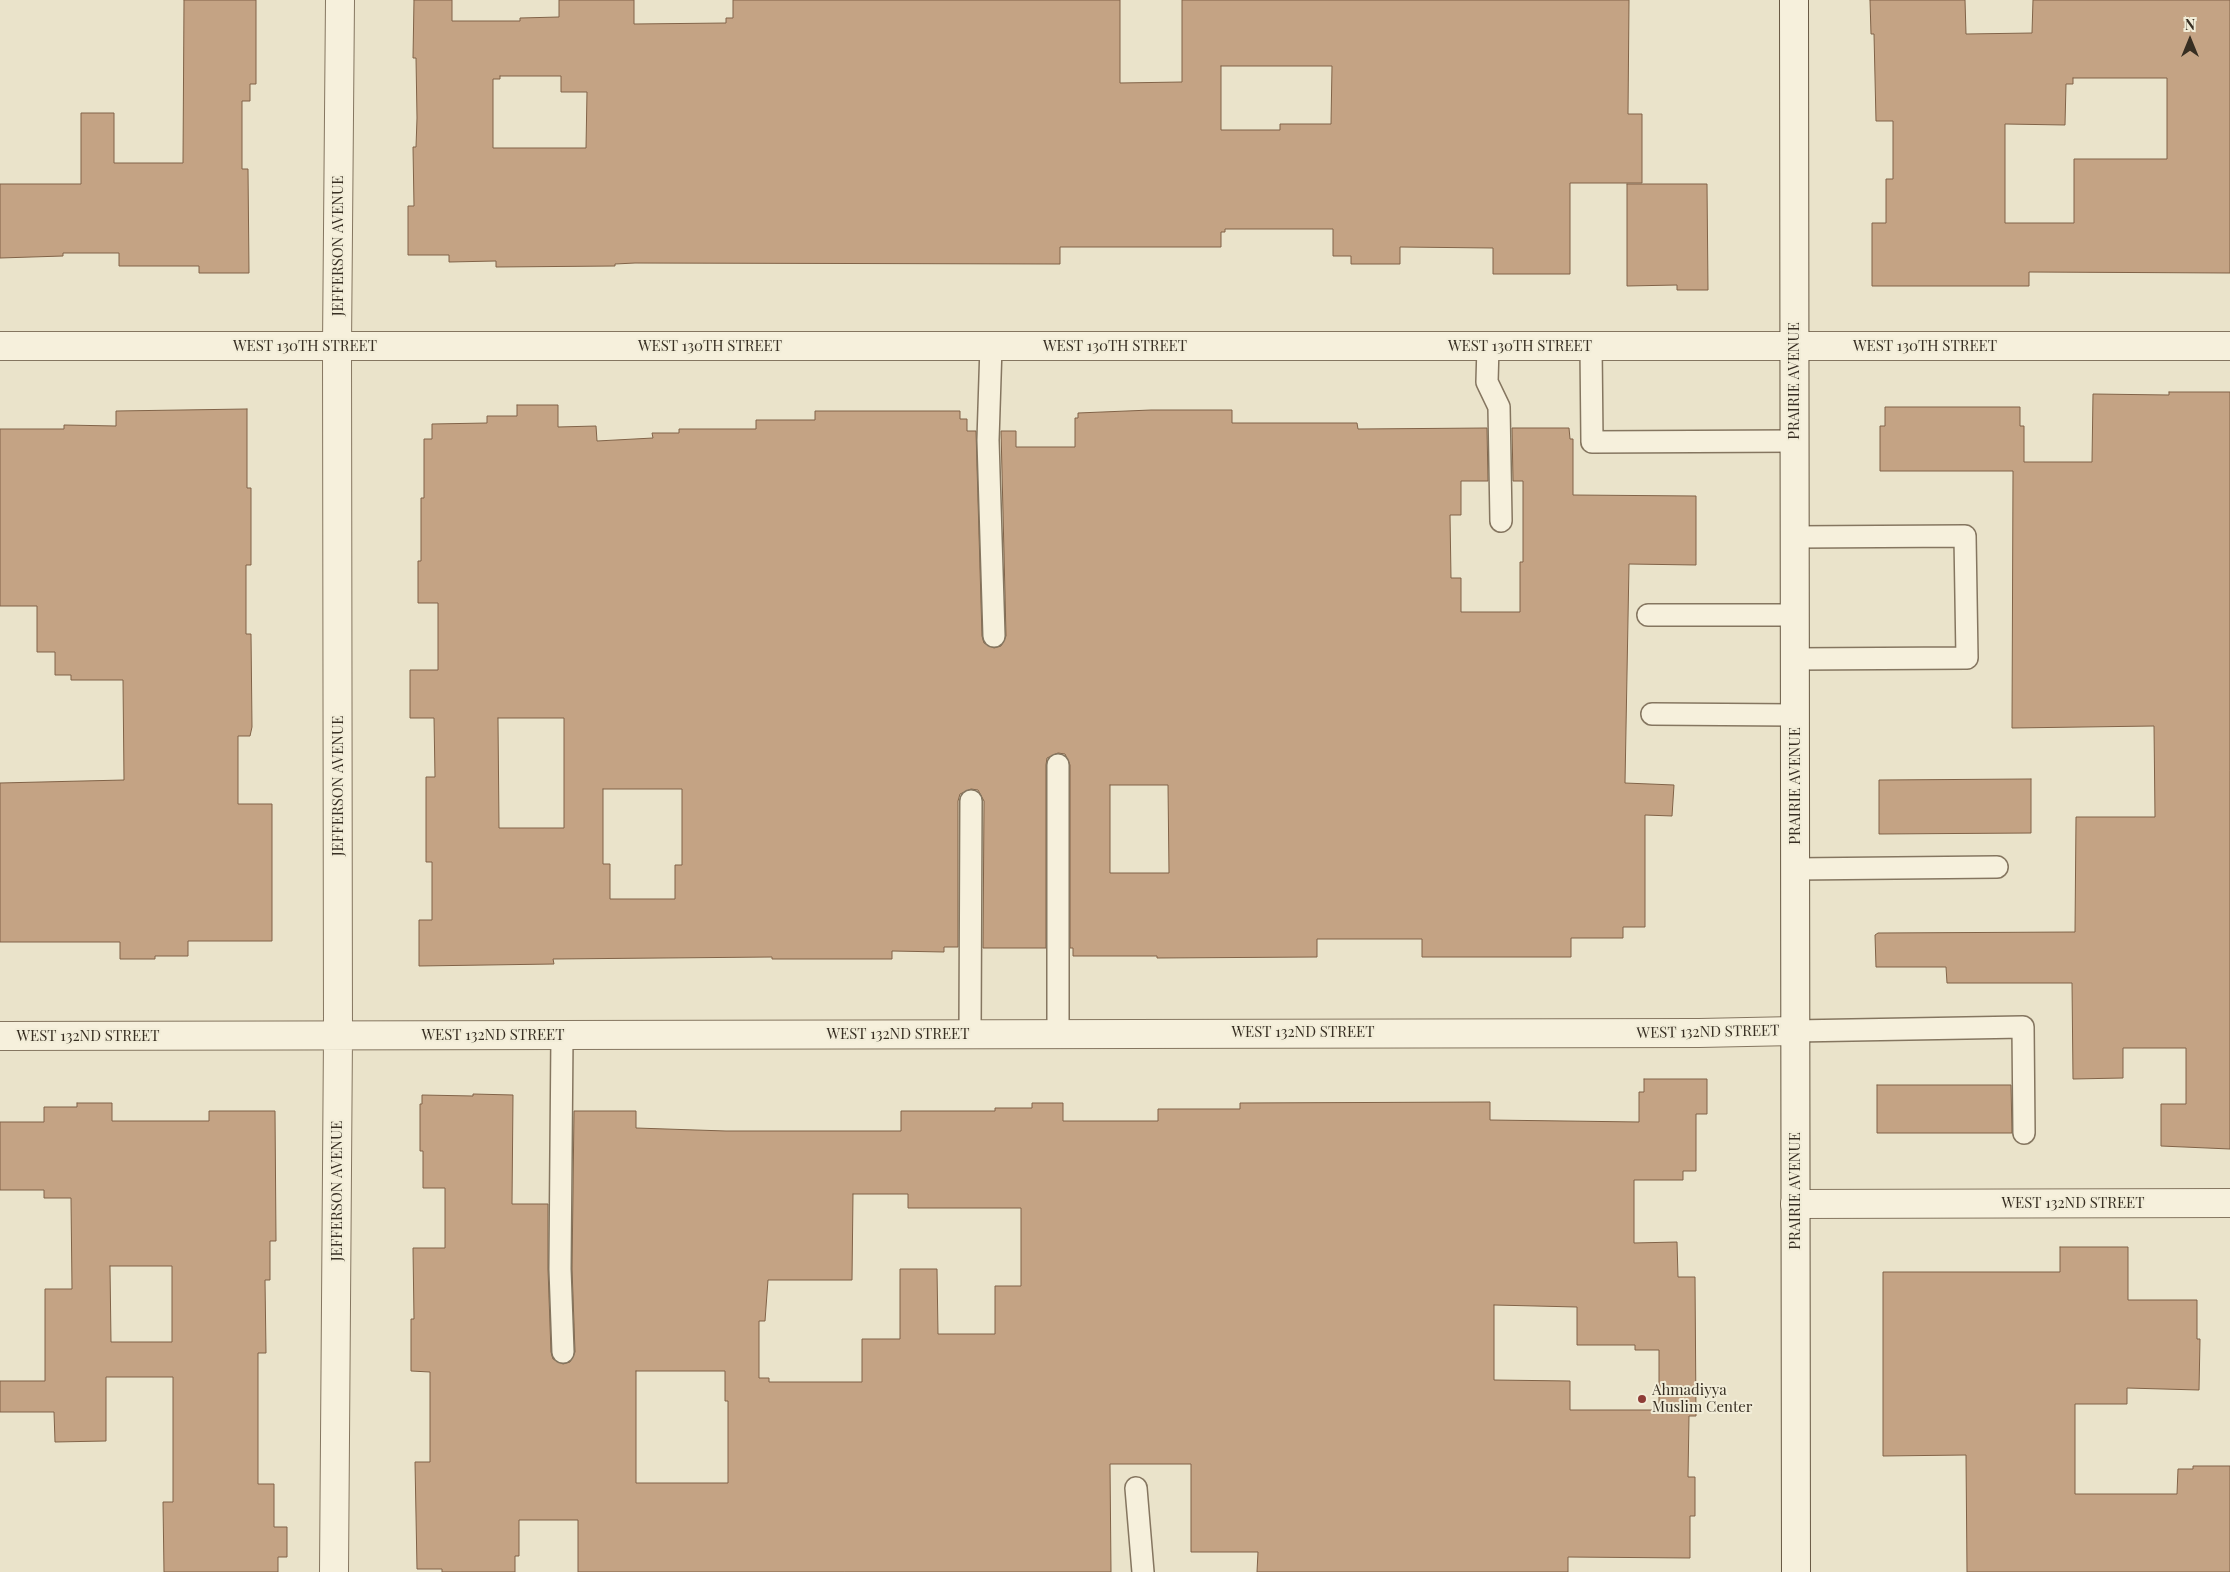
<!DOCTYPE html>
<style>
body{margin:0}
#map{position:relative;width:2230px;height:1572px;overflow:hidden;background:#eae3ca;font-family:"Playfair Display",serif}
canvas{display:block}
.north{position:absolute;left:2165px;top:15px;width:50px;height:50px;-webkit-text-stroke:4px #f2edd8;paint-order:stroke;rotate:0deg;font-size:14px;font-weight:700;line-height:20px;text-align:center;color:#372e22}
.north::after{content:'';display:block;margin:auto;width:18px;height:22px;background:#372e22;clip-path:polygon(50% 0,100% 100%,50% 72%,0 100%)}
</style>
<div id="map">
<canvas width="2230" height="1572"></canvas>
<div class="north">N</div>
</div>
<script>
const c = document.querySelector('canvas').getContext('2d');
c.lineJoin = 'round';
function paint(path, color) { c.fillStyle = color; c.fill(path, 'evenodd'); }
const shape = rows => new Path2D(rows.map(r => 'M' + r).join(''));
function stroke(path, color, width, dash) { c.strokeStyle = color; c.lineWidth = width; c.lineCap = dash ? 'butt' : 'round'; c.setLineDash(dash || []); c.stroke(path); }
function drawText(font, color, halo, rows, align = 'center') {
  c.font = font + ' "Playfair Display",serif'; c.lineWidth = 4; c.setLineDash([]); c.textBaseline = 'middle'; c.strokeStyle = halo; c.fillStyle = color; for (const [text, x, y, turn = 0] of rows) {
    c.save(); c.translate(x, y); c.rotate((+turn || 0) * Math.PI / 180); c.textAlign = isNaN(turn) ? turn : align; if (halo) c.strokeText(text, 0, 0); c.fillText(text, 0, 0); c.restore();
  }
}
const building = shape([
 [184,0,256,0,256,84,250,84,250,101,242,101,242,169,248,169,249,273,199,273,199,266,119,266,119,253,63,253,63,256,0,258,0,184,81,184,81,113,114,113,114,163,183,163,184,0],
 [414,0,452,0,452,21,520,21,520,18,559,17,559,0,634,0,634,24,726,23,726,18,733,18,733,0,1120,0,1120,83,1182,82,1182,0,1629,0,1628,114,1642,114,1642,183,1570,183,1570,274,1493,274,1493,248,1400,247,1400,264,1351,264,1351,256,1333,256,1333,229,1225,229,1225,232,1221,232,1221,247,1060,247,1060,264,635,263,615,264,615,266,496,267,496,261,449,262,449,255,408,255,408,206,414,206,413,147,416,147,417,118,416,58,413,58,414,0],
 [1221,66,1332,66,1331,124,1280,124,1280,130,1221,130,1221,66],
 [500,76,561,76,561,92,587,92,586,148,493,148,493,79,500,79,500,76],
 [1870,0,1965,0,1966,34,2032,33,2033,0,2230,0,2230,273,2029,272,2029,286,1872,286,1872,223,1886,223,1886,179,1893,179,1893,121,1876,121,1874,34,1871,34,1870,0],
 [2073,78,2167,78,2167,159,2074,159,2074,223,2005,223,2005,124,2065,125,2066,84,2073,84,2073,78],
 [1627,184,1707,184,1708,290,1677,290,1677,285,1627,286,1627,184],
 [2169,392,2230,392,2230,1149,2161,1146,2161,1104,2186,1104,2186,1048,2123,1048,2123,1078,2073,1079,2072,983,1947,983,1946,967,1876,967,1875,935,1878,933,2075,932,2076,817,2155,817,2154,726,2012,728,2013,471,1880,471,1880,426,1885,426,1885,407,2020,407,2020,426,2024,426,2024,462,2092,462,2093,394,2169,395,2169,392],
 [517,405,558,405,558,427,596,426,597,441,653,438,652,433,679,433,679,429,756,429,756,420,815,420,815,411,960,411,960,419,967,419,967,431,976,431,982,636,984,643,994,648,1001,646,1006,636,1001,431,1016,431,1016,447,1075,447,1075,418,1078,418,1078,413,1151,410,1232,410,1232,423,1357,423,1358,429,1487,428,1488,481,1461,481,1461,515,1450,515,1451,578,1461,578,1461,612,1520,612,1520,562,1523,562,1523,481,1513,481,1512,428,1569,428,1570,439,1573,439,1573,495,1696,496,1696,565,1629,564,1625,783,1674,785,1672,816,1645,815,1645,927,1623,927,1623,938,1571,938,1571,957,1422,957,1422,939,1317,939,1317,957,1157,958,1157,956,1073,956,1073,948,1070,948,1070,765,1065,754,1058,753,1047,758,1046,765,1046,948,983,948,984,801,978,790,971,789,960,794,958,801,958,947,944,947,944,952,892,951,892,959,772,959,772,957,553,959,554,964,419,966,419,920,432,920,432,862,426,862,426,777,435,777,434,718,410,718,410,670,438,670,438,603,418,603,418,561,421,561,421,498,424,498,424,439,432,439,432,424,487,423,487,416,517,416,517,405],
 [498,718,564,718,564,828,499,828,498,718],
 [1110,785,1168,785,1169,873,1110,873,1110,785],
 [603,789,682,789,682,865,675,865,675,899,610,899,610,864,603,864,603,789],
 [247,409,247,488,251,488,251,565,246,565,246,634,251,634,252,727,250,736,238,736,238,804,272,804,272,941,188,941,188,956,155,956,155,959,120,959,120,942,0,942,0,783,124,780,123,680,71,680,71,675,55,675,55,652,37,652,37,606,0,606,0,429,64,429,64,425,116,426,116,411,247,409],
 [2031,779,2031,833,1879,834,1879,780,2031,779],
 [1644,1079,1707,1079,1707,1114,1696,1114,1696,1171,1683,1171,1683,1180,1634,1180,1634,1243,1677,1242,1678,1277,1695,1277,1696,1416,1689,1416,1688,1477,1695,1477,1695,1516,1690,1516,1690,1558,1568,1557,1568,1572,1257,1572,1258,1552,1191,1552,1191,1464,1110,1464,1111,1572,578,1572,578,1520,519,1520,519,1556,515,1556,515,1572,442,1572,442,1569,417,1569,415,1462,430,1462,430,1372,411,1371,411,1319,414,1319,413,1248,445,1248,445,1188,423,1188,423,1151,420,1151,420,1104,422,1104,422,1095,473,1096,473,1094,513,1095,512,1204,548,1204,548,1269,551,1352,553,1359,563,1364,570,1362,575,1352,572,1269,574,1111,636,1111,636,1128,726,1131,901,1131,901,1111,995,1111,995,1108,1032,1108,1032,1103,1063,1103,1063,1121,1158,1121,1158,1109,1240,1109,1240,1103,1490,1102,1490,1120,1639,1122,1639,1092,1644,1092,1644,1079],
 [853,1194,908,1194,908,1208,1021,1208,1021,1286,995,1286,995,1334,938,1334,937,1269,900,1269,900,1339,862,1339,862,1382,769,1382,769,1378,759,1378,759,1321,765,1321,768,1280,852,1280,853,1194],
 [1494,1305,1577,1307,1577,1345,1635,1345,1635,1350,1659,1350,1659,1406,1654,1406,1654,1410,1570,1410,1570,1381,1494,1380,1494,1305],
 [636,1371,725,1371,725,1401,728,1401,728,1483,636,1483,636,1371],
 [1877,1085,2011,1085,2012,1133,1877,1133,1877,1085],
 [77,1103,112,1103,112,1121,209,1121,209,1111,275,1111,276,1241,270,1241,270,1280,265,1280,266,1353,258,1353,258,1484,274,1484,274,1527,287,1527,287,1557,278,1557,278,1572,164,1572,163,1502,173,1502,173,1377,106,1377,106,1441,55,1442,54,1412,0,1412,0,1381,45,1381,45,1289,72,1289,71,1198,44,1198,44,1190,0,1190,0,1122,44,1122,44,1107,77,1107,77,1103],
 [110,1266,172,1266,172,1342,111,1342,110,1266],
 [2060,1247,2128,1247,2128,1300,2197,1300,2197,1339,2200,1339,2199,1390,2127,1388,2127,1404,2075,1404,2075,1494,2177,1494,2178,1469,2193,1469,2193,1466,2230,1466,2230,1572,1967,1572,1966,1455,1883,1456,1883,1272,2060,1272,2060,1247]
]);
const lane = shape([
 [991,346,988,440,994,636],
 [1488,346,1487,382,1499,407,1501,521],
 [1591,346,1592,442,1795,441],
 [1795,537,1965,536,1967,658,1795,659],
 [1648,615,1795,615],
 [1652,714,1795,715],
 [1058,765,1058,1033],
 [1795,869,1997,867],
 [1795,1031,2023,1027,2024,1133],
 [970,1033,971,801],
 [562,1035,560,1269,563,1352],
 [1136,1488,1143,1572]
]);
const street = shape([
 [0,346,2230,346],
 [0,1036,1699,1033,1795,1031],
 [1795,1204,2230,1203],
 [334,1572,338,1035,337,346,340,0]
]);
const secondary = shape([
 [1794,0,1796,1572]
]);
const markers = [
 [1642,1399,5,"#8e3c36"]
];
const streetNames = [
 ["JEFFERSON AVENUE",338,246,-90],
 ["WEST 130TH STREET",305,346],
 ["WEST 130TH STREET",710,346],
 ["WEST 130TH STREET",1115,346],
 ["WEST 130TH STREET",1520,346],
 ["WEST 130TH STREET",1925,346],
 ["PRAIRIE AVENUE",1794,381,-90],
 ["JEFFERSON AVENUE",338,786,-90],
 ["PRAIRIE AVENUE",1795,786,-90],
 ["WEST 132ND STREET",1303,1032],
 ["WEST 132ND STREET",1708,1032,-1],
 ["WEST 132ND STREET",898,1034],
 ["WEST 132ND STREET",493,1035],
 ["WEST 132ND STREET",88,1036],
 ["JEFFERSON AVENUE",337,1191,-90],
 ["PRAIRIE AVENUE",1795,1191,-90],
 ["WEST 132ND STREET",2073,1203]
];
const poiNames = [
 ["Ahmadiyya",1652,1390],
 ["Muslim Center",1652,1407]
];
paint(building, '#c4a384');
stroke(building, '#816348', 1);
stroke(lane, '#857660', 24);
stroke(street, '#857660', 30);
stroke(secondary, '#675843', 30);
stroke(lane, '#f6f0dc', 21);
stroke(street, '#f6f0dc', 28);
stroke(secondary, '#f6f0dc', 28);
for (const [x, y, r, color] of markers) { const dot = new Path2D(); dot.arc(x, y, r, 0, 2 * Math.PI); c.fillStyle = color; c.fill(dot); stroke(dot, '#f2edd8', 2); }
drawText('15px', '#372e22', '#f2edd8', streetNames);
drawText('15px', '#372e22', '#f2edd8', poiNames, 'left');
</script>
